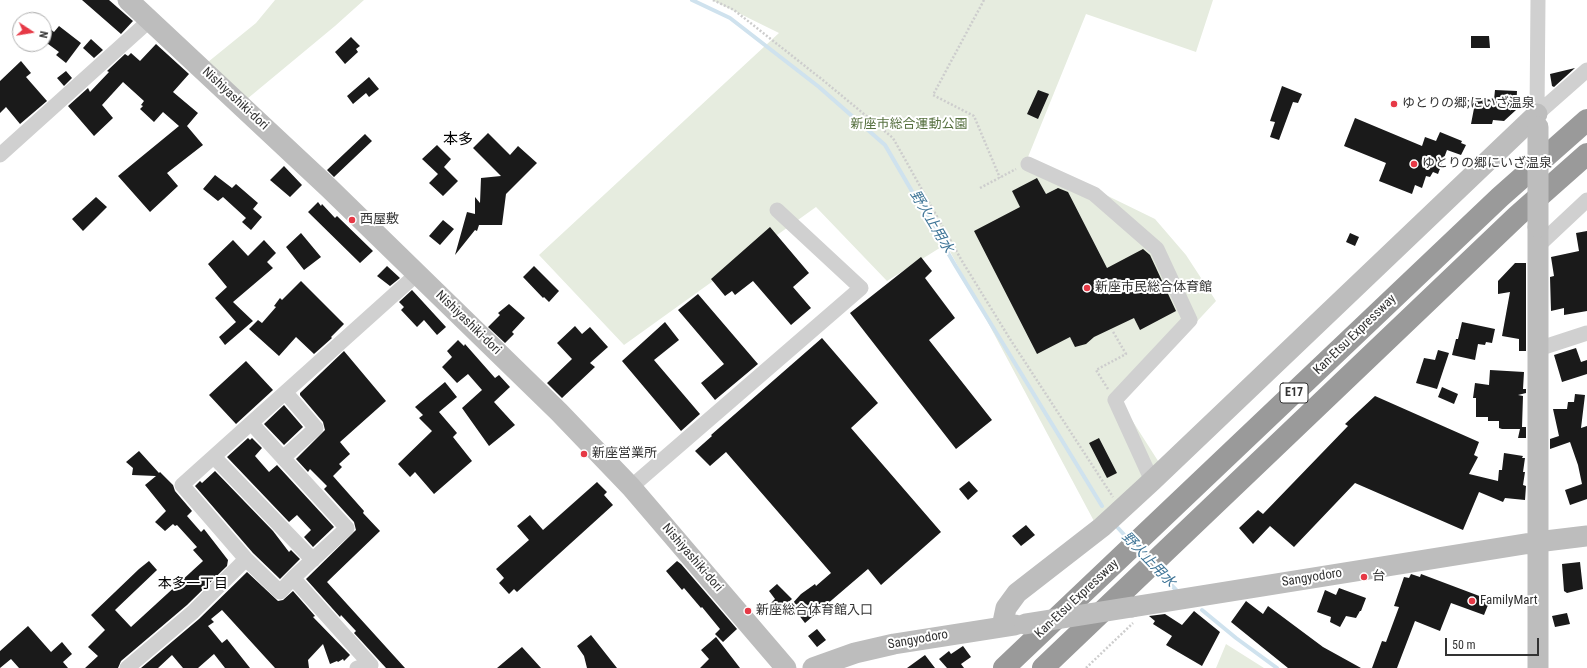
<!DOCTYPE html>
<meta charset="utf-8">
<style>
body{margin:0}
#map{position:relative;width:1587px;height:668px;overflow:hidden;background:#fff;font-family:"Roboto Condensed",sans-serif}
canvas{display:block}
.north{position:absolute;left:12px;top:12px;width:40px;height:40px;box-sizing:border-box;background:#fff;border:1px solid #adadad;border-radius:50%;rotate:102deg;font-size:11px;font-weight:700;line-height:16px;text-align:center;color:#333}
.north::after{content:'';display:block;margin:auto;width:14px;height:18px;background:#e63946;clip-path:polygon(50% 0,100% 100%,50% 72%,0 100%)}
.scale{position:absolute;left:1445px;top:638px;width:94px;height:18px;box-sizing:border-box;border:2px solid #333;border-top:0;padding-left:5px;font-size:12px;line-height:14px;white-space:nowrap;color:#333;-webkit-text-stroke:3px #fff;paint-order:stroke}
</style>
<div id="map">
<canvas width="1587" height="668"></canvas>
<div class="north">N</div>
<div class="scale">50 m</div>
</div>
<script>
const c = document.querySelector('canvas').getContext('2d');
c.lineJoin = 'round';
function paint(path, color) { c.fillStyle = color; c.fill(path, 'evenodd'); }
const shape = rows => new Path2D(rows.map(r => 'M' + r).join(''));
function stroke(path, color, width, dash) { c.strokeStyle = color; c.lineWidth = width; c.lineCap = dash ? 'butt' : 'round'; c.setLineDash(dash || []); c.stroke(path); }
function drawText(font, color, halo, rows, align = 'center') {
  c.font = font + ' "Roboto Condensed","Noto Sans JP",sans-serif'; c.lineWidth = 4; c.setLineDash([]); c.textBaseline = 'middle'; c.strokeStyle = halo; c.fillStyle = color; for (const [text, x, y, turn = 0] of rows) {
    c.save(); c.translate(x, y); c.rotate((+turn || 0) * Math.PI / 180); c.textAlign = isNaN(turn) ? turn : align; if (halo) c.strokeText(text, 0, 0); c.fillText(text, 0, 0); c.restore();
  }
}
const green = shape([
 [275,0,364,0,335,26,247,99,208,62,256,23],
 [712,0,1213,0,1196,52,1086,14,1028,157,1155,219,1186,255,1216,301,1121,403,1160,464,1095,523,946,244,887,281,816,207,624,345,539,255,779,33],
 [1226,644,1264,668,1216,668]
]);
const stream = shape([
 [692,0,730,18,819,87,885,145,955,265,1102,506],
 [1118,528,1130,541],
 [1156,569,1178,592],
 [1202,610,1236,638,1277,668]
]);
const building = shape([
 [82,0,109,0,133,21,121,34],
 [44,24,54,32,59,26,81,43,66,63,56,55,59,52,44,41],
 [1471,36,1489,36,1490,48,1471,48],
 [351,37,360,46,356,49,358,52,345,64,335,52],
 [91,39,103,50,94,58,83,48],
 [156,44,189,74,173,92,198,113,187,126,203,145,167,173,178,186,150,212,118,176,179,126,163,112,154,122,140,109,143,106,141,105,144,101,123,82,102,105,113,118,94,136,68,106,88,88,90,92,109,72,107,71,125,54,128,56,131,53,140,61],
 [21,61,31,73,26,77,47,101,20,124,6,107,0,113,0,81],
 [1575,68,1554,87,1552,86,1550,74],
 [66,71,72,78,64,86,57,78],
 [369,77,379,89,369,97,366,93,353,104,347,96],
 [1282,86,1302,94,1298,103,1293,102,1279,140,1270,137,1275,122,1270,121],
 [1038,90,1049,94,1038,119,1027,114],
 [1495,90,1517,91,1516,110,1504,121,1493,120,1492,124,1471,124,1476,98,1494,100],
 [1355,118,1422,146,1425,137,1436,141,1440,132,1462,141,1461,143,1466,145,1461,155,1447,150,1438,174,1433,172,1430,177,1426,176,1422,188,1415,185,1412,194,1379,181,1386,163,1344,146],
 [488,133,510,155,518,146,537,163,506,194,502,225,479,225,477,231,475,230,455,255,467,212,475,214,475,197,480,203,481,178,501,176,473,148],
 [365,134,372,141,334,177,327,170],
 [437,145,451,159,444,167,458,181,443,196,429,183,438,174,422,159],
 [284,166,302,185,290,197,270,180],
 [215,175,232,188,236,184,258,203,253,209,262,217,251,230,242,222,246,218,223,197,218,201,203,189],
 [1037,178,1046,194,1058,188,1068,192,1107,268,1143,249,1150,255,1176,311,1140,330,1134,318,1094,337,1086,344,1075,347,1070,337,1037,354,974,231,1020,207,1012,191],
 [96,197,107,207,83,231,72,219],
 [318,202,321,206,322,204,335,218,337,216,373,251,360,263,308,212],
 [443,220,454,229,440,245,429,236],
 [770,227,809,273,793,287,811,308,791,325,753,281,735,295,732,291,725,296,711,279],
 [1587,231,1587,311,1564,315,1564,308,1551,311,1550,277,1554,276,1551,257,1579,251,1576,233],
 [301,233,321,257,304,270,286,247],
 [1350,233,1359,237,1355,246,1346,242],
 [233,240,248,256,264,240,276,253,267,262,273,268,233,302,253,321,225,345,219,337,236,322,215,298,227,287,208,264],
 [921,257,932,271,925,278,955,318,929,340,992,420,956,449,850,313],
 [1515,263,1526,263,1526,351,1519,351,1519,339,1502,336,1510,292,1498,294,1498,281],
 [387,266,400,278,390,286,377,276],
 [534,266,559,291,549,302,544,297,543,298,523,277],
 [301,281,344,324,331,337,332,338,314,354,296,337,279,356,249,329,258,320,262,323,276,307,274,306,280,298,282,300],
 [412,290,446,327,437,335,424,320,417,327,401,310,404,307,399,302],
 [698,294,758,364,715,400,701,383,724,364,678,310],
 [509,304,525,318,512,332,514,334,505,343,488,327,500,315,498,313],
 [665,322,679,340,654,360,700,414,681,431,622,361],
 [1462,322,1495,329,1492,343,1486,342,1485,345,1478,344,1475,360,1452,355,1456,339,1458,339],
 [575,326,582,334,590,327,608,347,590,363,595,367,562,398,547,383,572,359,557,343],
 [822,338,878,403,851,428,941,532,881,585,868,569,805,623,791,605,801,594,815,584,816,586,831,573,726,452,710,466,695,451,712,436,711,435],
 [458,340,464,346,465,344,495,378,499,375,510,387,494,402,515,425,489,446,462,408,482,390,468,374,457,383,442,367,452,357,447,351],
 [1576,348,1581,362,1587,360,1587,374,1562,382,1554,355],
 [1438,350,1449,353,1437,389,1416,383,1424,358,1435,360],
 [344,351,386,401,340,442,350,454,339,464,342,467,333,476,364,511,363,513,380,531,327,582,405,668,386,668,354,633,356,631,341,615,340,617,306,579,356,530,354,522,324,489,327,486,310,469,308,472,296,459,325,430,323,422,300,395,300,393],
 [246,361,273,390,236,424,209,395],
 [1490,370,1524,372,1523,389,1526,389,1526,393,1518,395,1523,396,1522,427,1526,427,1526,438,1518,438,1520,429,1502,429,1499,428,1499,421,1488,421,1488,417,1476,417,1476,398,1473,398,1475,383,1489,385],
 [445,382,457,397,439,412,457,433,453,437,472,461,434,494,415,472,410,477,398,464,432,431,419,418,423,415,415,407],
 [1442,387,1458,394,1454,404,1438,397],
 [1575,394,1585,395,1581,428,1587,426,1587,499,1570,505,1565,490,1582,484,1578,465,1570,442,1550,449,1550,439,1559,436,1553,409,1567,409,1568,402,1574,402],
 [1375,396,1479,442,1474,455,1478,457,1469,474,1498,481,1499,470,1502,470,1504,453,1523,456,1522,458,1525,458,1523,472,1525,472,1523,485,1526,486,1525,500,1505,498,1503,502,1479,492,1463,530,1355,483,1294,547,1270,526,1253,544,1239,528,1258,510,1263,514,1348,426,1345,424],
 [284,405,303,427,284,445,264,424],
 [248,438,250,440,252,438,262,448,255,456,269,472,277,465,334,527,313,547,304,537,311,530,297,515,289,522,227,457],
 [1099,438,1117,473,1107,478,1089,443],
 [139,451,159,473,160,472,173,485,175,491,192,511,187,516,201,532,204,529,228,560,227,566,187,605,121,661,118,668,85,668,98,656,88,647,105,630,91,615,139,569,149,561,157,570,115,610,131,627,203,561,193,550,197,547,177,525,175,526,173,524,165,531,155,522,166,511,145,485,156,476,132,475,133,468,126,462],
 [215,471,273,531,289,552,291,550,300,559,280,579,253,553,195,486,200,481,202,483],
 [969,481,978,491,968,500,959,489],
 [597,482,607,492,604,495,613,505,517,592,514,589,509,594,499,583,504,578,496,569,529,540,517,526,530,515,543,530],
 [1026,525,1035,535,1021,546,1012,536],
 [677,561,681,564,737,629,723,642,715,634,720,629,702,607,701,608,684,588,682,590,666,571],
 [1580,562,1583,589,1567,593,1564,591,1562,564],
 [247,572,278,601,283,600,293,591,315,616,313,617,350,655,344,661,343,659,338,662,337,661,330,664,323,644,308,660,309,668,275,668,222,610,211,619,214,622,208,626,222,643,227,639,250,668,225,668,214,654,198,668,183,668,172,655,158,668,141,668,199,619],
 [1411,574,1420,577,1421,574,1490,600,1484,615,1451,603,1440,631,1415,621,1397,668,1372,668,1382,641,1386,642,1399,607,1394,606,1404,577,1409,578],
 [777,584,792,599,777,612,770,604,775,599,769,591],
 [1339,588,1366,598,1361,611,1360,611,1356,618,1346,616,1340,627,1330,622,1331,617,1317,612,1325,590,1336,595],
 [1246,601,1263,614,1268,606,1323,647,1361,668,1288,668,1231,622],
 [1194,611,1220,632,1202,666,1166,645,1172,636,1153,624,1155,621,1149,616,1165,614,1182,625],
 [1567,613,1570,624,1555,627,1552,616],
 [28,626,51,652,62,642,72,654,63,662,68,668,19,668,11,659,0,668,0,651],
 [817,629,826,640,817,647,808,636],
 [591,635,617,668,587,668,584,656,577,646],
 [716,637,740,668,700,668,709,659,701,650],
 [963,646,971,657,961,664,964,668,947,668,939,659,949,651,951,654],
 [522,647,541,668,497,668],
 [925,655,935,668,907,668]
]);
const path = shape([
 [713,0,734,10,824,81,893,138,962,261,1010,339,1113,497],
 [984,0,933,95,974,116,1000,178],
 [980,188,1016,169],
 [1108,389,1096,370,1126,354,1112,330],
 [1086,668,1133,623]
]);
const street = shape([
 [1537,114,1538,0],
 [1537,114,1587,70],
 [0,155,150,20],
 [1028,164,1094,194,1157,249,1190,320,1115,400,1152,481],
 [1539,245,1587,200],
 [1538,349,1587,333],
 [252,424,347,528,293,578],
 [214,457,313,560],
 [283,458,316,428,286,393],
 [631,487,861,288,777,210],
 [127,668,193,612,246,559],
 [357,668,371,665,293,578,280,592,246,559,182,485,417,274]
]);
const secondary = shape([
 [128,0,329,188,559,412,631,487,786,668],
 [1132,607,1537,542,1587,536],
 [1002,627,1006,608,1017,593,1102,527,1152,481,1537,114],
 [813,668,855,653,894,644,1015,625],
 [1538,668,1538,227]
]);
const highway = shape([
 [1004,668,1500,197,1587,120],
 [1043,668,1517,216,1587,154]
]);
const secondaryBridge = shape([
 [1538,127,1538,227],
 [1025,624,1132,607]
]);
const markers = [
 [1394,104,4,"#e63946"],
 [1414,164,4,"#e63946"],
 [352,220,4,"#e63946"],
 [1087,288,4,"#e63946"],
 [584,454,4,"#e63946"],
 [1364,577,4,"#e63946"],
 [1472,601,4,"#e63946"],
 [748,611,4,"#e63946"]
];
const shields = [
 [1294,393,28]
];
const shieldNames = [
 ["E17",1294,393]
];
const streetNames = [
 ["Nishiyashiki-dori",235,99,43],
 ["Nishiyashiki-dori",468,323,44],
 ["Kan-Etsu Expressway",1355,335,-44],
 ["Nishiyashiki-dori",692,558,49],
 ["Sangyodoro",1312,578,-9],
 ["Kan-Etsu Expressway",1077,599,-43],
 ["Sangyodoro",918,640,-10]
];
const poiNames = [
 ["ゆとりの郷;にいざ温泉",1402,104],
 ["ゆとりの郷にいざ温泉",1422,164],
 ["西屋敷",360,220],
 ["新座市民総合体育館",1095,288],
 ["新座営業所",592,454],
 ["台",1372,577],
 ["FamilyMart",1480,601],
 ["新座総合体育館入口",756,611]
];
const parkNames = [
 ["新座市総合運動公園",909,125]
];
const waterNames = [
 ["野火止用水",931,222,59],
 ["野火止用水",1148,560,46]
];
const neighbourhoodNames = [
 ["本多一丁目",193,584]
];
const quarterNames = [
 ["本多",458,140]
];
paint(green, '#e6ecdf');
stroke(stream, '#cfe2ee', 4);
paint(building, '#1a1a1a');
stroke(path, '#cdcdcd', 2.5, [2, 2]);
stroke(street, '#d0d0d0', 15);
stroke(secondary, '#bdbdbd', 21);
stroke(highway, '#9a9a9a', 22);
stroke(secondaryBridge, '#bdbdbd', 21);
for (const [x, y, r, color] of markers) { const dot = new Path2D(); dot.arc(x, y, r, 0, 2 * Math.PI); c.fillStyle = color; c.fill(dot); stroke(dot, '#fff', 1.5); }
for (const [x, y, w] of shields) { const box = new Path2D(); box.roundRect(x - w / 2, y - 10, w, 20, 3); c.fillStyle = '#fff'; c.fill(box); stroke(box, '#333', 1); }
drawText('bold 12px', '#333', null, shieldNames);
drawText('13px', '#333', '#fff', streetNames);
drawText('13px', '#333', '#fff', poiNames, 'left');
drawText('13px', '#56703f', '#fff', parkNames);
drawText('italic 14px', '#3f7597', '#fff', waterNames);
drawText('14px', '#000', '#fff', neighbourhoodNames);
drawText('15px', '#000', '#fff', quarterNames);
</script>
